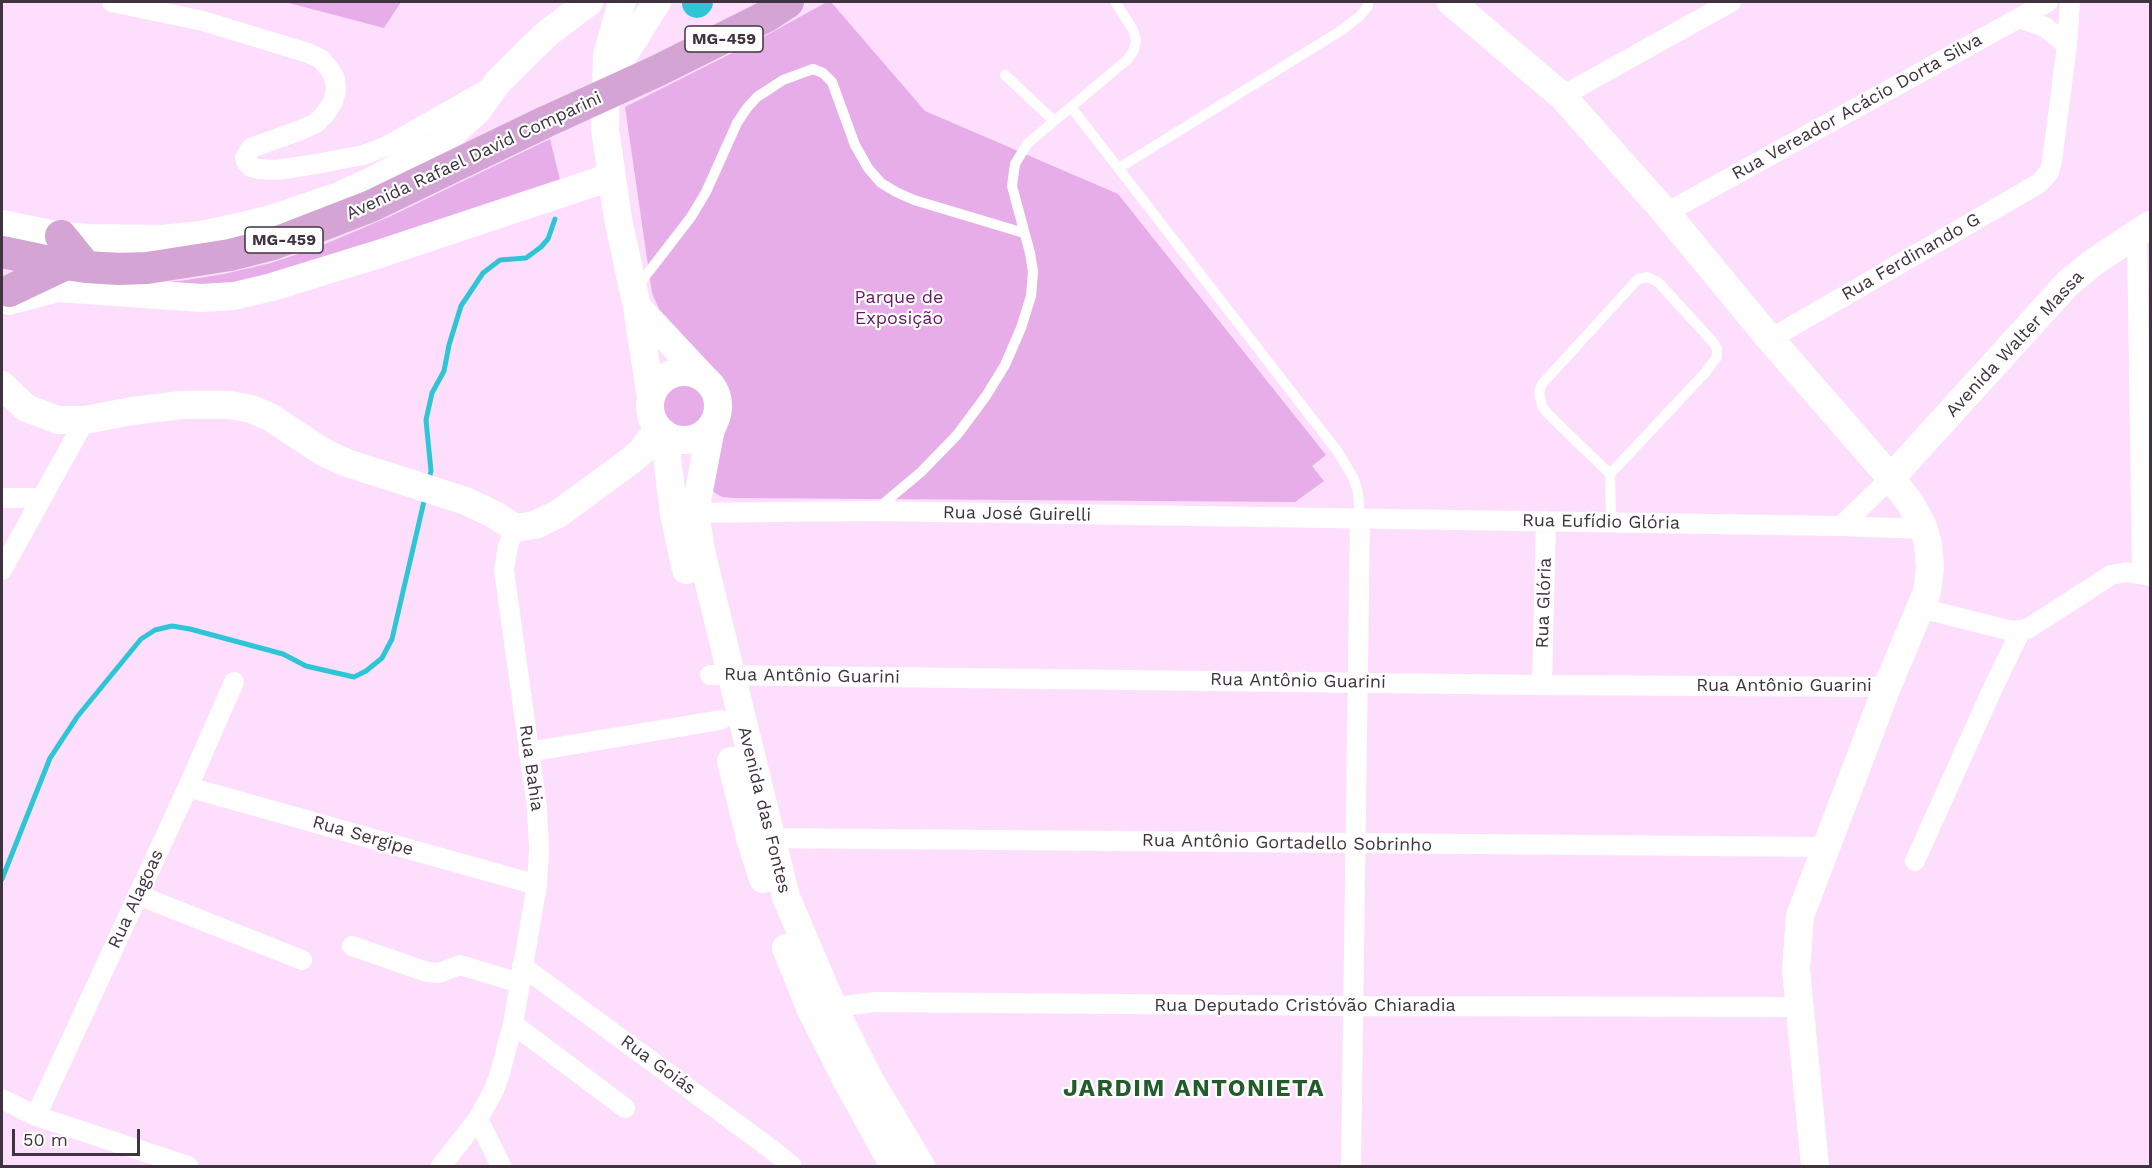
<!DOCTYPE html>
<meta charset="utf-8">
<style>
body{margin:0}
#map{position:relative;width:2152px;height:1168px;overflow:hidden;background:#fddefd;font-family:"Work Sans",sans-serif}
canvas{display:block}
.frame{position:absolute;inset:0;border:3px solid #3f333f;pointer-events:none}
.scale{position:absolute;left:12px;top:1129px;width:128px;height:27px;box-sizing:border-box;border:3px solid #3f333f;border-top:0;padding-left:8px;font-size:18px;line-height:21px;white-space:nowrap;color:#3f333f;-webkit-text-stroke:4px #fff;paint-order:stroke}
</style>
<div id="map">
<canvas width="2152" height="1168"></canvas>
<div class="frame"></div>
<div class="scale">50 m</div>
</div>
<script>
const c = document.querySelector('canvas').getContext('2d');
c.lineJoin = 'round';
function paint(path, color) { c.fillStyle = color; c.fill(path, 'evenodd'); }
const shape = rows => new Path2D(rows.map(r => 'M' + r).join(''));
function stroke(path, color, width, dash) { c.strokeStyle = color; c.lineWidth = width; c.lineCap = dash ? 'butt' : 'round'; c.setLineDash(dash || []); c.stroke(path); }
function drawText(font, color, halo, rows, align = 'center') {
  c.font = font + ' "Work Sans",sans-serif'; c.lineWidth = 4.5; c.setLineDash([]); c.textBaseline = 'middle'; c.strokeStyle = halo; c.fillStyle = color; for (const [text, x, y, turn = 0] of rows) {
    c.save(); c.translate(x, y); c.rotate((+turn || 0) * Math.PI / 180); c.textAlign = isNaN(turn) ? turn : align; if (halo) c.strokeText(text, 0, 0); c.fillText(text, 0, 0); c.restore();
  }
}
const green = shape([
 [285,2,401,2,384,28],
 [827,2,831,2,925,111,1118,194,1326,455,1312,466,1324,481,1295,502,736,498,722,497,712,491,710,470,727,428,729,413,727,391,717,372,659,309,652,293,625,107,754,42],
 [550,139,562,188,239,289,122,287,187,280,224,274,271,263,318,247,391,216],
 '663 406a22 22 0 1 1 44 0a22 22 0 1 1-44 0Z'
]);
const stream = shape([
 [429,479,431,471,426,420,432,393,444,371,449,345,461,306,483,273,500,260,526,258,541,247,548,239,555,219],
 [2,879,50,758,77,717,141,639,155,630,172,626,190,629,283,654,306,666,354,677,366,671,382,658,392,639,425,497]
]);
const river = shape([
 [697,3,698,2]
]);
const lane = shape([
 [1005,75,1054,121],
 [1071,107,1338,452,1354,479,1358,492,1360,519],
 [1119,168,1342,30,1360,16,1368,6,1368,2],
 [637,287,691,217,706,192,737,123,747,108,757,97,783,80,813,69,823,73,832,82,855,145,868,168,881,183,896,192,914,200,1024,233],
 [1610,474,1705,373,1717,357,1717,349,1713,342,1658,282,1647,277,1638,279,1542,384,1539,392,1542,406,1548,414,1610,474,1611,522],
 [877,509,921,472,957,435,986,396,1005,365,1021,328,1031,296,1033,272,1030,253,1012,186,1015,164,1027,144,1128,59,1134,50,1136,40,1133,30,1116,3]
]);
const street = shape([
 [112,2,203,21,308,53,321,59,330,70,335,79,336,90,333,102,325,114,316,123,301,130,251,148,245,158,247,163,251,167,259,169,277,170,316,164,363,155,387,146,489,88],
 [2019,18,2045,27,2067,45],
 [1562,96,1731,2],
 [1666,213,2048,2],
 [2137,232,2142,574],
 [1770,339,2038,184,2043,179,2049,172,2052,162,2067,45,2070,2],
 [2,498,42,498],
 [685,513,874,511,1841,526,1924,529],
 [1841,526,1891,478],
 [2,570,85,420],
 [1920,608,2012,631,2021,630,2029,628,2111,575,2126,572,2150,576],
 [710,675,1542,685,1887,687],
 [1542,685,1546,521],
 [528,752,721,720],
 [188,787,537,885],
 [760,838,1825,847],
 [1915,861,1992,690,2021,630],
 [138,895,302,960],
 [352,946,427,972,439,973,460,965,520,983],
 [522,966,771,1149,792,1166],
 [821,1009,875,1002,1354,1006,1799,1007],
 [513,1024,625,1108],
 [2,1099,36,1116,188,1166],
 [36,1116,188,787,234,682],
 [478,1119,501,1166],
 [441,1166,478,1119,494,1090,500,1073,513,1024,537,885,539,849,537,808,504,570,508,546,515,528],
 [1351,1166,1360,519]
]);
const secondary = shape([
 [622,2,607,55,605,129,618,219,637,307,651,398],
 [1451,2,1562,96,1666,213,1770,339,1891,478,1911,504,1924,529,1928,544,1930,568,1927,592,1887,687,1800,916,1796,969,1815,1166],
 [610,77,657,2],
 [2,224,61,236,90,238,162,239,201,235,238,227,271,219,339,196,378,178,443,142,477,111,497,83,531,49,549,32,589,2],
 [9,301,58,288,201,298,234,296,272,287,379,254,611,177],
 [637,307,706,380],
 '650 406a34 34 0 1 1 68 0a34 34 0 1 1-68 0Z',
 [2,385,26,408,58,420,85,420,132,411,181,405,230,405,251,409,270,417,323,452,347,463,466,501,495,515,515,528,535,525,558,514,629,462,641,452,658,429],
 [711,428,695,512,701,551,786,897,833,1007,868,1077,921,1166],
 [664,433,674,514,686,570],
 [1891,478,2068,283,2094,262,2150,225],
 [731,761,750,838,763,879],
 [786,948,811,1010,849,1085,894,1166]
]);
const primary = shape([
 [61,236,86,267],
 [2,252,45,261,86,267,119,269,147,268,230,255,273,244,371,206,545,122,657,71,765,17,788,2],
 [9,291,66,264]
]);
const shields = [
 [724,39,78],
 [284,240,78]
];
const shieldNames = [
 ["MG-459",724,39],
 ["MG-459",284,240]
];
const streetNames = [
 ["Rua Vereador Acácio Dorta Silva",1857,107,-29],
 ["Avenida Rafael David Comparini",474,156,-25],
 ["Rua Ferdinando G",1911,257,-30],
 ["Avenida Walter Massa",2015,344,-47],
 ["Rua José Guirelli",1017,514,1],
 ["Rua Eufídio Glória",1601,522,1],
 ["Rua Glória",1544,603,-88],
 ["Rua Antônio Guarini",812,676,1],
 ["Rua Antônio Guarini",1298,681,1],
 ["Rua Antônio Guarini",1784,686],
 ["Rua Bahia",531,768,82],
 ["Avenida das Fontes",764,810,76],
 ["Rua Sergipe",363,836,16],
 ["Rua Antônio Gortadello Sobrinho",1287,843,1],
 ["Rua Alagoas",136,899,-65],
 ["Rua Deputado Cristóvão Chiaradia",1305,1006],
 ["Rua Goiás",658,1065,36]
];
const parkNames = [
 ["Parque de",899,298],
 ["Exposição",899,319]
];
const districtNames = [
 ["JARDIM ANTONIETA",1194,1089]
];
paint(green, '#e7ade8');
stroke(stream, '#2ec6d6', 5);
stroke(river, '#2ec6d6', 30);
stroke(lane, '#fff', 10);
stroke(street, '#fff', 20);
stroke(secondary, '#fff', 28);
stroke(primary, '#d3a4d4', 32);
for (const [x, y, w] of shields) { const box = new Path2D(); box.roundRect(x - w / 2, y - 13, w, 26, 4.5); c.fillStyle = '#fff'; c.fill(box); stroke(box, '#3f333f', 1.5); }
drawText('bold 16px', '#3f333f', null, shieldNames);
drawText('18px', '#3f333f', '#fff', streetNames);
drawText('18px', '#67166b', '#fff', parkNames);
c.letterSpacing = '1.5px';
drawText('bold 24px', '#225c2b', '#fff', districtNames);
c.letterSpacing = '0px';
</script>
